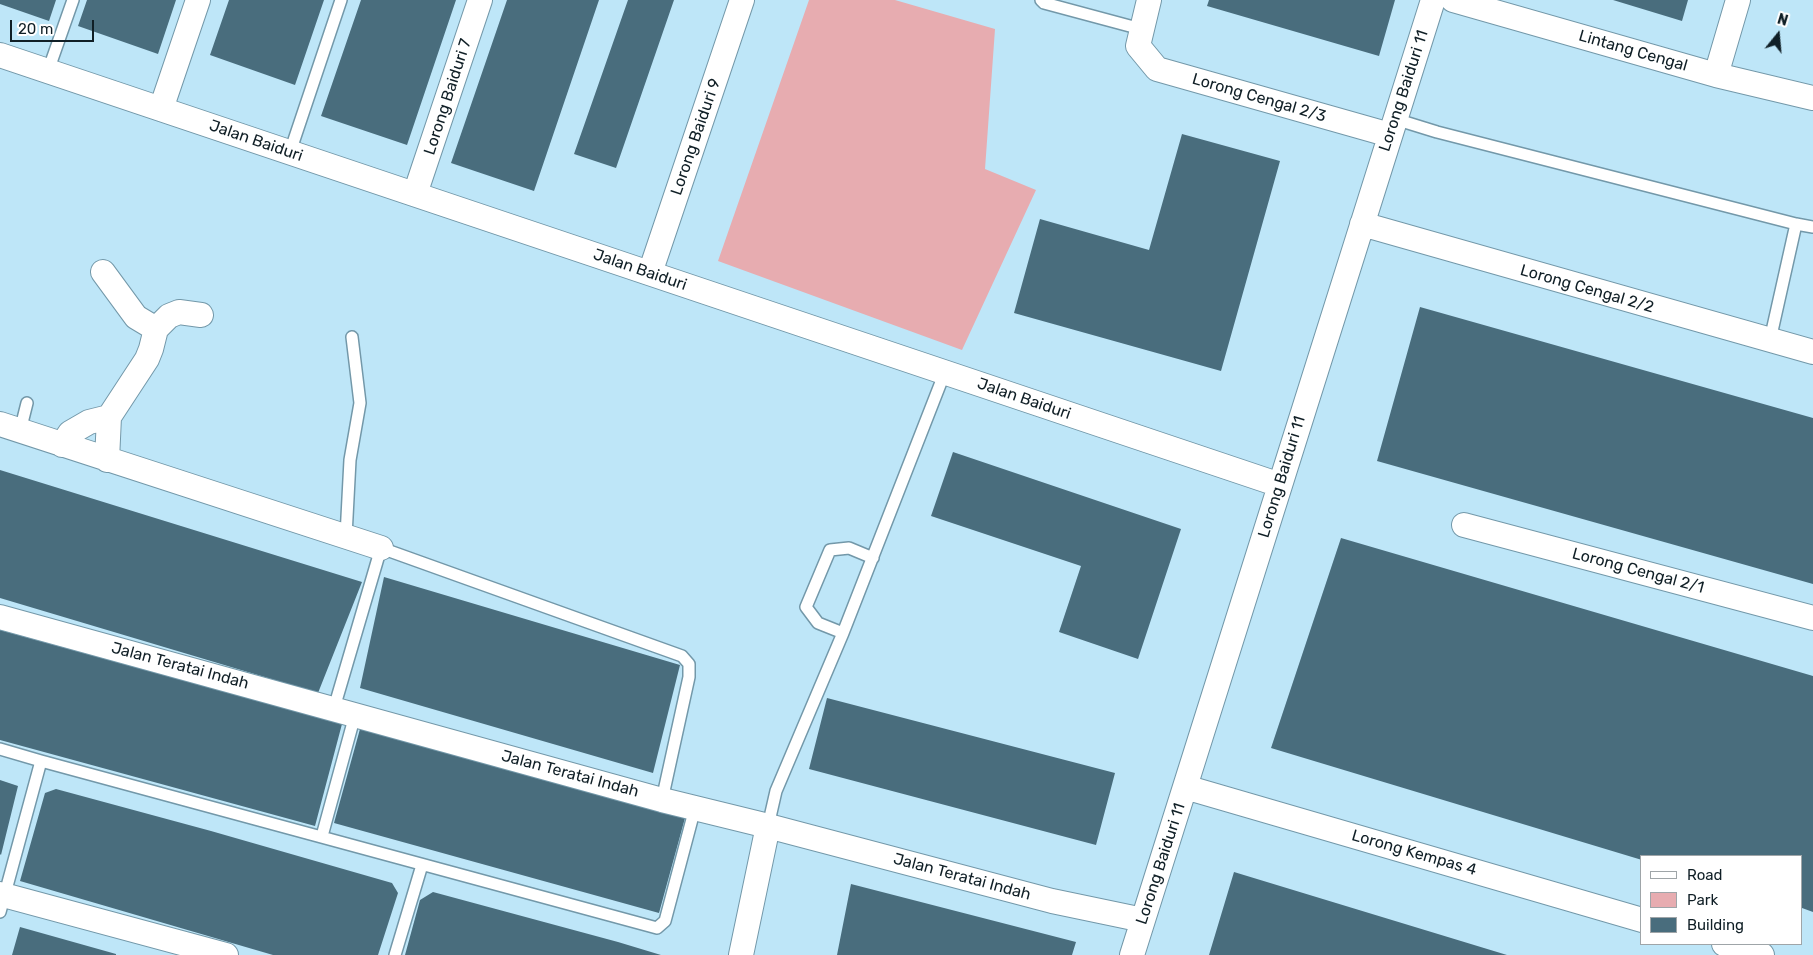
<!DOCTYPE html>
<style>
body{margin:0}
#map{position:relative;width:1813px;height:955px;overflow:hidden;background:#bee6f8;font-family:Rubik,sans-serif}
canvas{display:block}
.legend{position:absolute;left:1640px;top:855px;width:162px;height:90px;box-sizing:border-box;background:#fff;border:1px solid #9fa5a8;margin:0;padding:6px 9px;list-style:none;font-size:15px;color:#101f26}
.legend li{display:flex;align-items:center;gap:10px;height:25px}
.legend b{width:25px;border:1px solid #9fa5a8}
.north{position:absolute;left:1753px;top:10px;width:50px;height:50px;-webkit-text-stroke:4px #fff;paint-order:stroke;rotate:17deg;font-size:14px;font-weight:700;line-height:20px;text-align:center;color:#101f26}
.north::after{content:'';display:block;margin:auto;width:18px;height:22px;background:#101f26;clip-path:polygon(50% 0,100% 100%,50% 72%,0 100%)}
.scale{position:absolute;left:10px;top:20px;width:84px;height:22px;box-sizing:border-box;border:2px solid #101f26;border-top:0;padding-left:6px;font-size:15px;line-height:18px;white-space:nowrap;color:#101f26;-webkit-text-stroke:4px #fff;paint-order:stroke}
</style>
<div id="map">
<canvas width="1813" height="955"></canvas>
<ul class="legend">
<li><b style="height:6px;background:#fff"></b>Road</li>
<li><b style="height:14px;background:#e7acb0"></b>Park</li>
<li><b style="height:14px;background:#496d7d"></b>Building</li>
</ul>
<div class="north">N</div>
<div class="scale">20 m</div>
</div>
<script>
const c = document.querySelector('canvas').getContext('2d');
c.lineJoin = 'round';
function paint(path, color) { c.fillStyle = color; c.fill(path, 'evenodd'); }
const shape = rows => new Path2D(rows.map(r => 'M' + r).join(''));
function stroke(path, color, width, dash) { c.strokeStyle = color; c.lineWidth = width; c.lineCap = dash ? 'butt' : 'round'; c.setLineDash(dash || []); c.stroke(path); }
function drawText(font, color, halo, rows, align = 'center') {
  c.font = font + ' Rubik,sans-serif'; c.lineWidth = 4; c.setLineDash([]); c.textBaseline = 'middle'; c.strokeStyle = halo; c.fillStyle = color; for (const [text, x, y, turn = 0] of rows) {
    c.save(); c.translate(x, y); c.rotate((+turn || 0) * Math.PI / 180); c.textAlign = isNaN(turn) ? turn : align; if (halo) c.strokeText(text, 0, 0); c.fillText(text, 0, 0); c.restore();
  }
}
const green = shape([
 [809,0,895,0,995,29,985,169,1036,190,962,350,718,261]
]);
const building = shape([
 [0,0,56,0,49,21,0,4],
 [87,0,176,0,158,54,78,26],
 [229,0,324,0,295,85,210,55],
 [361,0,456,0,407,145,321,116],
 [507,0,599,0,534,191,451,163],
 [628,0,674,0,616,168,574,154],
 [1209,0,1395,0,1379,56,1207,6],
 [1613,0,1688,0,1682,21],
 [1182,134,1280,161,1221,371,1014,313,1040,219,1149,250],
 [1420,307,1813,418,1813,584,1377,461],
 [953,452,1181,529,1138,659,1059,632,1081,566,931,516],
 [0,470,362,582,318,693,0,598],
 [1341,538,1813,676,1813,912,1802,908,1802,856,1642,856,1642,860,1271,748],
 [384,577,680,665,653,773,360,688],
 [0,630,342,724,315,826,0,740],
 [827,698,1115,773,1096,845,809,769],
 [360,729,685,818,659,913,334,823],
 [0,780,18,786,1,855,0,854],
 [56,789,211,831,392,883,398,893,378,955,273,955,20,881,45,793],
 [1234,872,1507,955,1209,955],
 [851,884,1076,942,1072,955,837,955],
 [433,892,618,942,661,955,405,955,420,900],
 [20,927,116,954,116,955,12,955]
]);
const service = shape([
 [1041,0,1044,3,1141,29],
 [48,71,73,0],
 [1395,119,1437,132,1796,224,1813,227],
 [290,152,341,0],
 [1770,340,1796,224],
 [20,431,27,403],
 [346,536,350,460,360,403,352,337],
 [843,633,818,623,806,607,830,550,849,548,873,558],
 [334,708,381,548,682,656,689,664,689,677,662,800],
 [0,749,41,761,657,928,665,921,695,808],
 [768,826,776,791,843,633,945,372],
 [322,836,355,715],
 [0,912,41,761],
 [395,955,422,865]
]);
const minor = shape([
 [1149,0,1138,46,1157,69,1390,135],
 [1453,0,1716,75,1813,98],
 [0,55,1280,485],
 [1716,75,1738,0],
 [161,109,198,0],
 [415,194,480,0],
 [1362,224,1813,352],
 [103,272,136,317,156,329],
 [650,273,742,0],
 [0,424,381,548],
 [62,445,70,433,89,422,109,417],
 [107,460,109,417,147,359,151,349,156,329,169,316,179,312,201,315],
 [1464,525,1813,618],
 [0,617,662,800,768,826,1052,901,1143,920],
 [1185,787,1642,920],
 [0,894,226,955],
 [1724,944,1762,955],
 [741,955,768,826],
 [1132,955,1433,0]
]);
const streetNames = [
 ["Lintang Cengal",1633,51,16],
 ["Lorong Baiduri 11",1404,91,-72],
 ["Lorong Baiduri 7",448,97,-72],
 ["Lorong Cengal 2/3",1259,98,16],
 ["Lorong Baiduri 9",696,137,-71],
 ["Jalan Baiduri",256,141,19],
 ["Jalan Baiduri",640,270,19],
 ["Lorong Cengal 2/2",1587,289,16],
 ["Jalan Baiduri",1024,399,19],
 ["Lorong Baiduri 11",1282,477,-73],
 ["Lorong Cengal 2/1",1638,571,15],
 ["Jalan Teratai Indah",180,666,15],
 ["Jalan Teratai Indah",570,774,15],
 ["Lorong Kempas 4",1414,853,16],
 ["Lorong Baiduri 11",1161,864,-72],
 ["Jalan Teratai Indah",962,877,15]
];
paint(green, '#e7acb0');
paint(building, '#496d7d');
stroke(service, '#7398a9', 14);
stroke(minor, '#7398a9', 26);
stroke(service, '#fff', 11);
stroke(minor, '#fff', 24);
drawText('16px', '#101f26', '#fff', streetNames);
</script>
